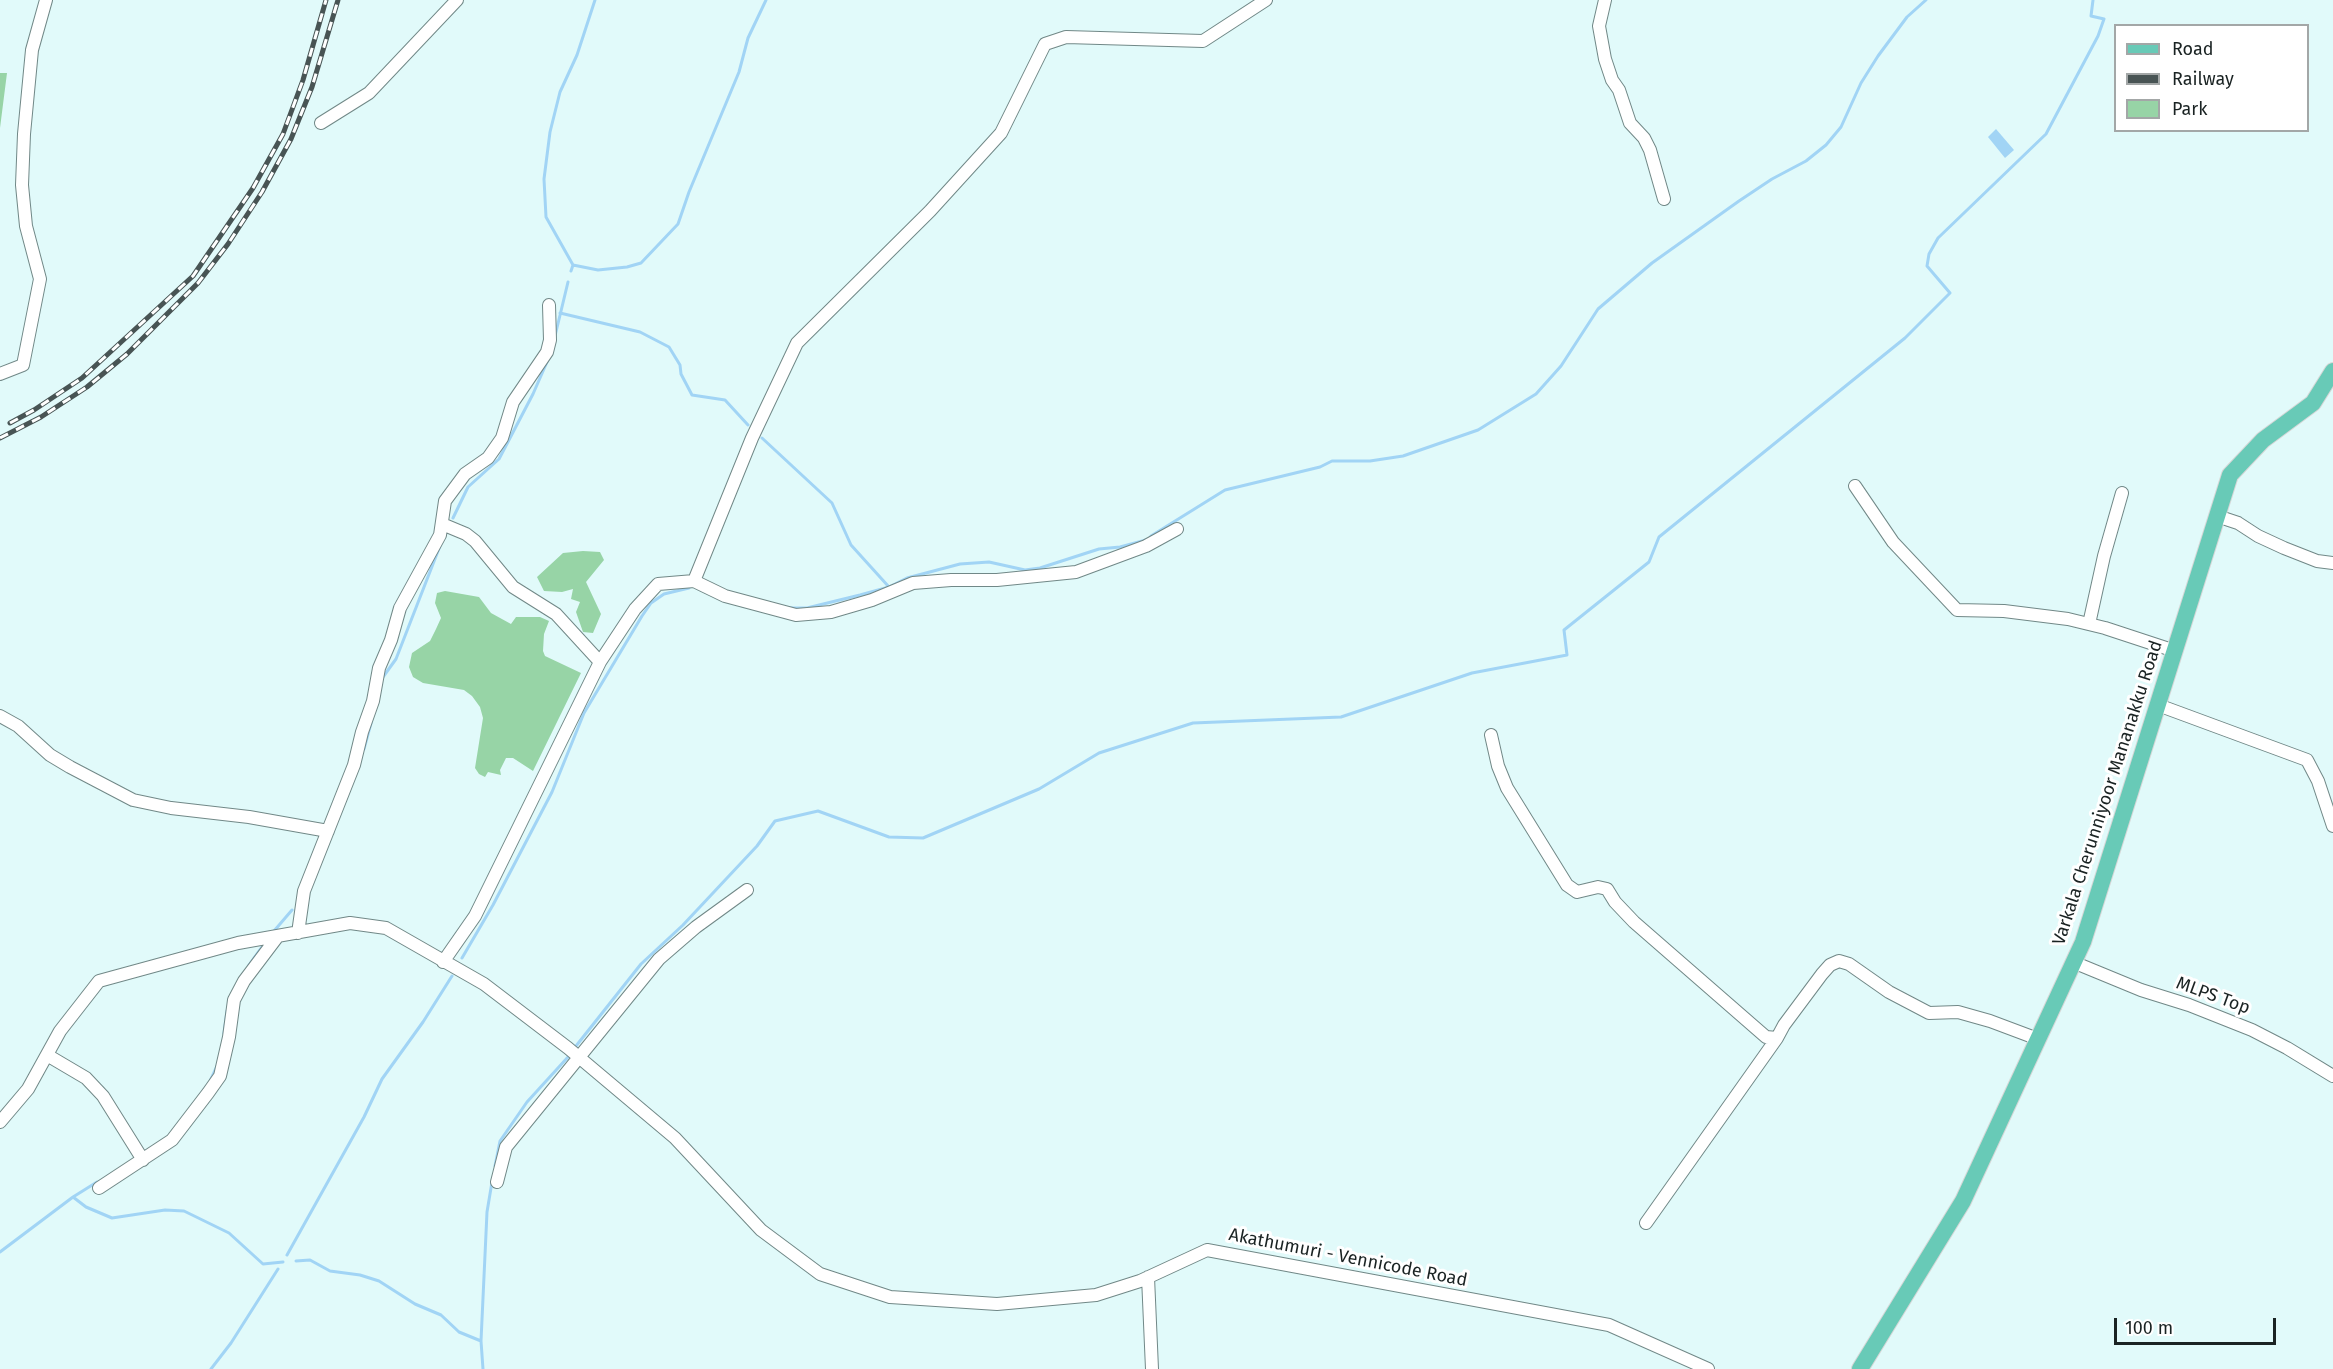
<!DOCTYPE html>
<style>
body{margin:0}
#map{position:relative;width:2333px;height:1369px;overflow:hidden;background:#e1fafa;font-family:"Fira Sans",sans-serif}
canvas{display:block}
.legend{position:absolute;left:2114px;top:24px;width:195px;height:108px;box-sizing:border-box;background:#fff;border:2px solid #a3a7a7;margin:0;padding:8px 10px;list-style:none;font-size:18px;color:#1a2323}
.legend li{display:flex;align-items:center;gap:12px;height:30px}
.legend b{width:30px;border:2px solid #a3a7a7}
.scale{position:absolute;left:2114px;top:1318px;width:162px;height:27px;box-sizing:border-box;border:3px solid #1a2323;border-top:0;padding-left:8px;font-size:18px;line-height:21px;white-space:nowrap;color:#1a2323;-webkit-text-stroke:4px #fff;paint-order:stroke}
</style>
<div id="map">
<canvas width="2333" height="1369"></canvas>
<ul class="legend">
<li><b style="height:8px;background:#68cab7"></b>Road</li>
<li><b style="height:8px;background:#485454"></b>Railway</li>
<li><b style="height:16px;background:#97d4a6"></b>Park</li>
</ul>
<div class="scale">100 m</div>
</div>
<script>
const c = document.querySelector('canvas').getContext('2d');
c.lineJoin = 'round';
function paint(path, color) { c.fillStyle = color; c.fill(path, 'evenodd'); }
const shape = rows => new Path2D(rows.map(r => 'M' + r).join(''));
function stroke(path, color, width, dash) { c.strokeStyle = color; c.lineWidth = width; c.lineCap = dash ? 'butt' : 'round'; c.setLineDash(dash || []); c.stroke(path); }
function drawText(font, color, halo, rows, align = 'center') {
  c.font = font + ' "Fira Sans",sans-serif'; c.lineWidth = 6; c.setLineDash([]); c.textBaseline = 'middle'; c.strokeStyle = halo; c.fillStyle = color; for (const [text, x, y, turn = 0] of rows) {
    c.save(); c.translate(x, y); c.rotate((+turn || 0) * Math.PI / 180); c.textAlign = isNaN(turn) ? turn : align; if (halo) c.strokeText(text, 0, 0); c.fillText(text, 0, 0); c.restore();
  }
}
const green = shape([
 [0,73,7,73,0,128],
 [583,551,600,552,604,560,586,582,601,614,593,633,583,632,576,612,580,602,571,599,573,589,562,592,544,591,537,577,563,553],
 [445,591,479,597,491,613,511,624,516,617,540,617,549,621,544,634,543,651,545,656,581,673,533,771,513,758,506,758,500,770,501,775,488,772,485,777,479,774,475,768,483,718,480,707,472,696,464,690,423,683,413,677,409,667,412,653,430,641,436,629,441,618,435,603,437,593]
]);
const water = shape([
 [1996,129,2014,150,2005,158,1988,137]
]);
const stream = shape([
 [573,265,546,217,544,179,550,132,560,92,577,55,595,0],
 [571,271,573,265,598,270,627,267,641,263,678,224,689,192,739,72,748,38,766,0],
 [560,313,640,332,669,347,680,365,681,374,692,395,725,400,748,425],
 [555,336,568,282],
 [762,438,832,503,851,545,889,587],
 [453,518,468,487,499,459,533,394,547,362],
 [1151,536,1225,490,1320,467,1332,461,1370,461,1403,456,1478,430,1536,394,1561,366,1598,309,1652,263,1739,201,1772,179,1806,161,1826,145,1841,127,1861,83,1878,56,1907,17,1926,0],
 [789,608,807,608,860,595,889,587,907,578,960,564,989,562,1025,570,1040,568,1099,549,1120,547,1146,540],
 [383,677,396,659,440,546],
 [364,749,371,723],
 [274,931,292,910],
 [462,958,493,905,552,792,584,713,642,616,651,603,664,594,689,588],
 [249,965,264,944],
 [224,1033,227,1011],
 [576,1046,641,964,683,925,757,846,775,821,818,811,889,837,923,838,1039,789,1099,753,1193,723,1341,717,1472,673,1567,655,1564,630,1649,562,1659,537,1905,338,1950,293,1927,266,1929,254,1938,238,2046,134,2098,36,2104,19,2091,16,2093,0],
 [211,1079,217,1066],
 [495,1166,500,1141,527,1102,568,1057],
 [97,1182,73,1197,86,1207,112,1218,165,1210,184,1211,229,1233,263,1264,283,1262],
 [0,1252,73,1197],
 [287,1255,364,1117,382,1079,423,1022,452,976],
 [296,1261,310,1260,330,1271,360,1275,379,1281,415,1304,441,1315,459,1332,481,1341,483,1369],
 [481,1341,487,1212,492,1182],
 [211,1369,231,1343,278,1269]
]);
const minor = shape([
 [1605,0,1599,26,1605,59,1612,80,1619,90,1630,123,1644,138,1650,150,1664,199],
 [321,123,369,93,457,0],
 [0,374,23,365,40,279,26,226,22,185,24,134,32,50,46,0],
 [1855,486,1893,542,1957,610,2004,611,2068,619,2105,628,2175,651],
 [2217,516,2238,523,2258,536,2284,548,2317,561,2333,563],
 [442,524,466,534,475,541,513,587,556,614,600,662],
 [694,581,725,596,796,615,831,612,872,600,913,583,951,580,997,580,1076,572,1146,546,1177,529],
 [2089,624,2104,556,2122,493],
 [2158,705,2307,760,2318,781,2333,826],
 [0,716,18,726,50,755,70,767,133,800,171,808,249,817,328,831],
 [1491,735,1498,766,1507,788,1567,885,1577,892,1598,887,1607,889,1615,902,1634,922,1766,1037,1777,1038,1784,1025,1822,974,1830,965,1839,961,1849,964,1889,992,1929,1013,1958,1012,1990,1021,2038,1039],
 [298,933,304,891,354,765,362,732,373,701,379,668,391,640,400,608,440,535,445,501,465,474,488,458,502,438,513,402,547,352,550,340,549,305],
 [443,962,475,916,600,662,635,609,658,584,694,581,752,438,797,343,930,211,1001,133,1045,44,1066,37,1203,41,1266,0],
 [2073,962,2141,990,2189,1005,2252,1030,2287,1048,2333,1076],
 [47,1055,86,1078,103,1096,143,1160],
 [0,1122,28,1089,60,1031,99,981,238,943,350,923,386,928,484,984,568,1048,675,1138,761,1230,820,1274,890,1297,997,1304,1096,1295,1140,1281,1207,1250,1609,1325,1708,1369],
 [497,1182,506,1147,659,959,696,927,747,890],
 [99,1188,172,1140,208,1093,220,1076,229,1037,234,1000,244,981,278,936],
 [1646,1223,1777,1038],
 [1148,1277,1152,1369]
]);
const major = shape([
 [1860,1369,1963,1201,2083,942,2230,475,2263,440,2313,403,2333,371]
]);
const rail = shape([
 [10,423,34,410,82,378,193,276,253,188,283,134,303,80,326,0],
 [0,438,41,417,87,387,127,354,198,283,228,244,262,192,291,139,312,87,338,0]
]);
const streetNames = [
 ["Varkala Cherunniyoor Mananakku Road",2108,793,-72],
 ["MLPS Top",2213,996,20],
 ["Akathumuri - Vennicode Road",1348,1258,11]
];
paint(green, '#97d4a6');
paint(water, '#a1d4f5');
stroke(stream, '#a1d4f5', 3);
stroke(minor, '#718887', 14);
stroke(major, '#d6d7d7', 18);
stroke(minor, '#fff', 12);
stroke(major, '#68cab7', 16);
stroke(rail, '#485454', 5);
stroke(rail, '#fff', 3, [9]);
drawText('18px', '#1a2323', '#fff', streetNames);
</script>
